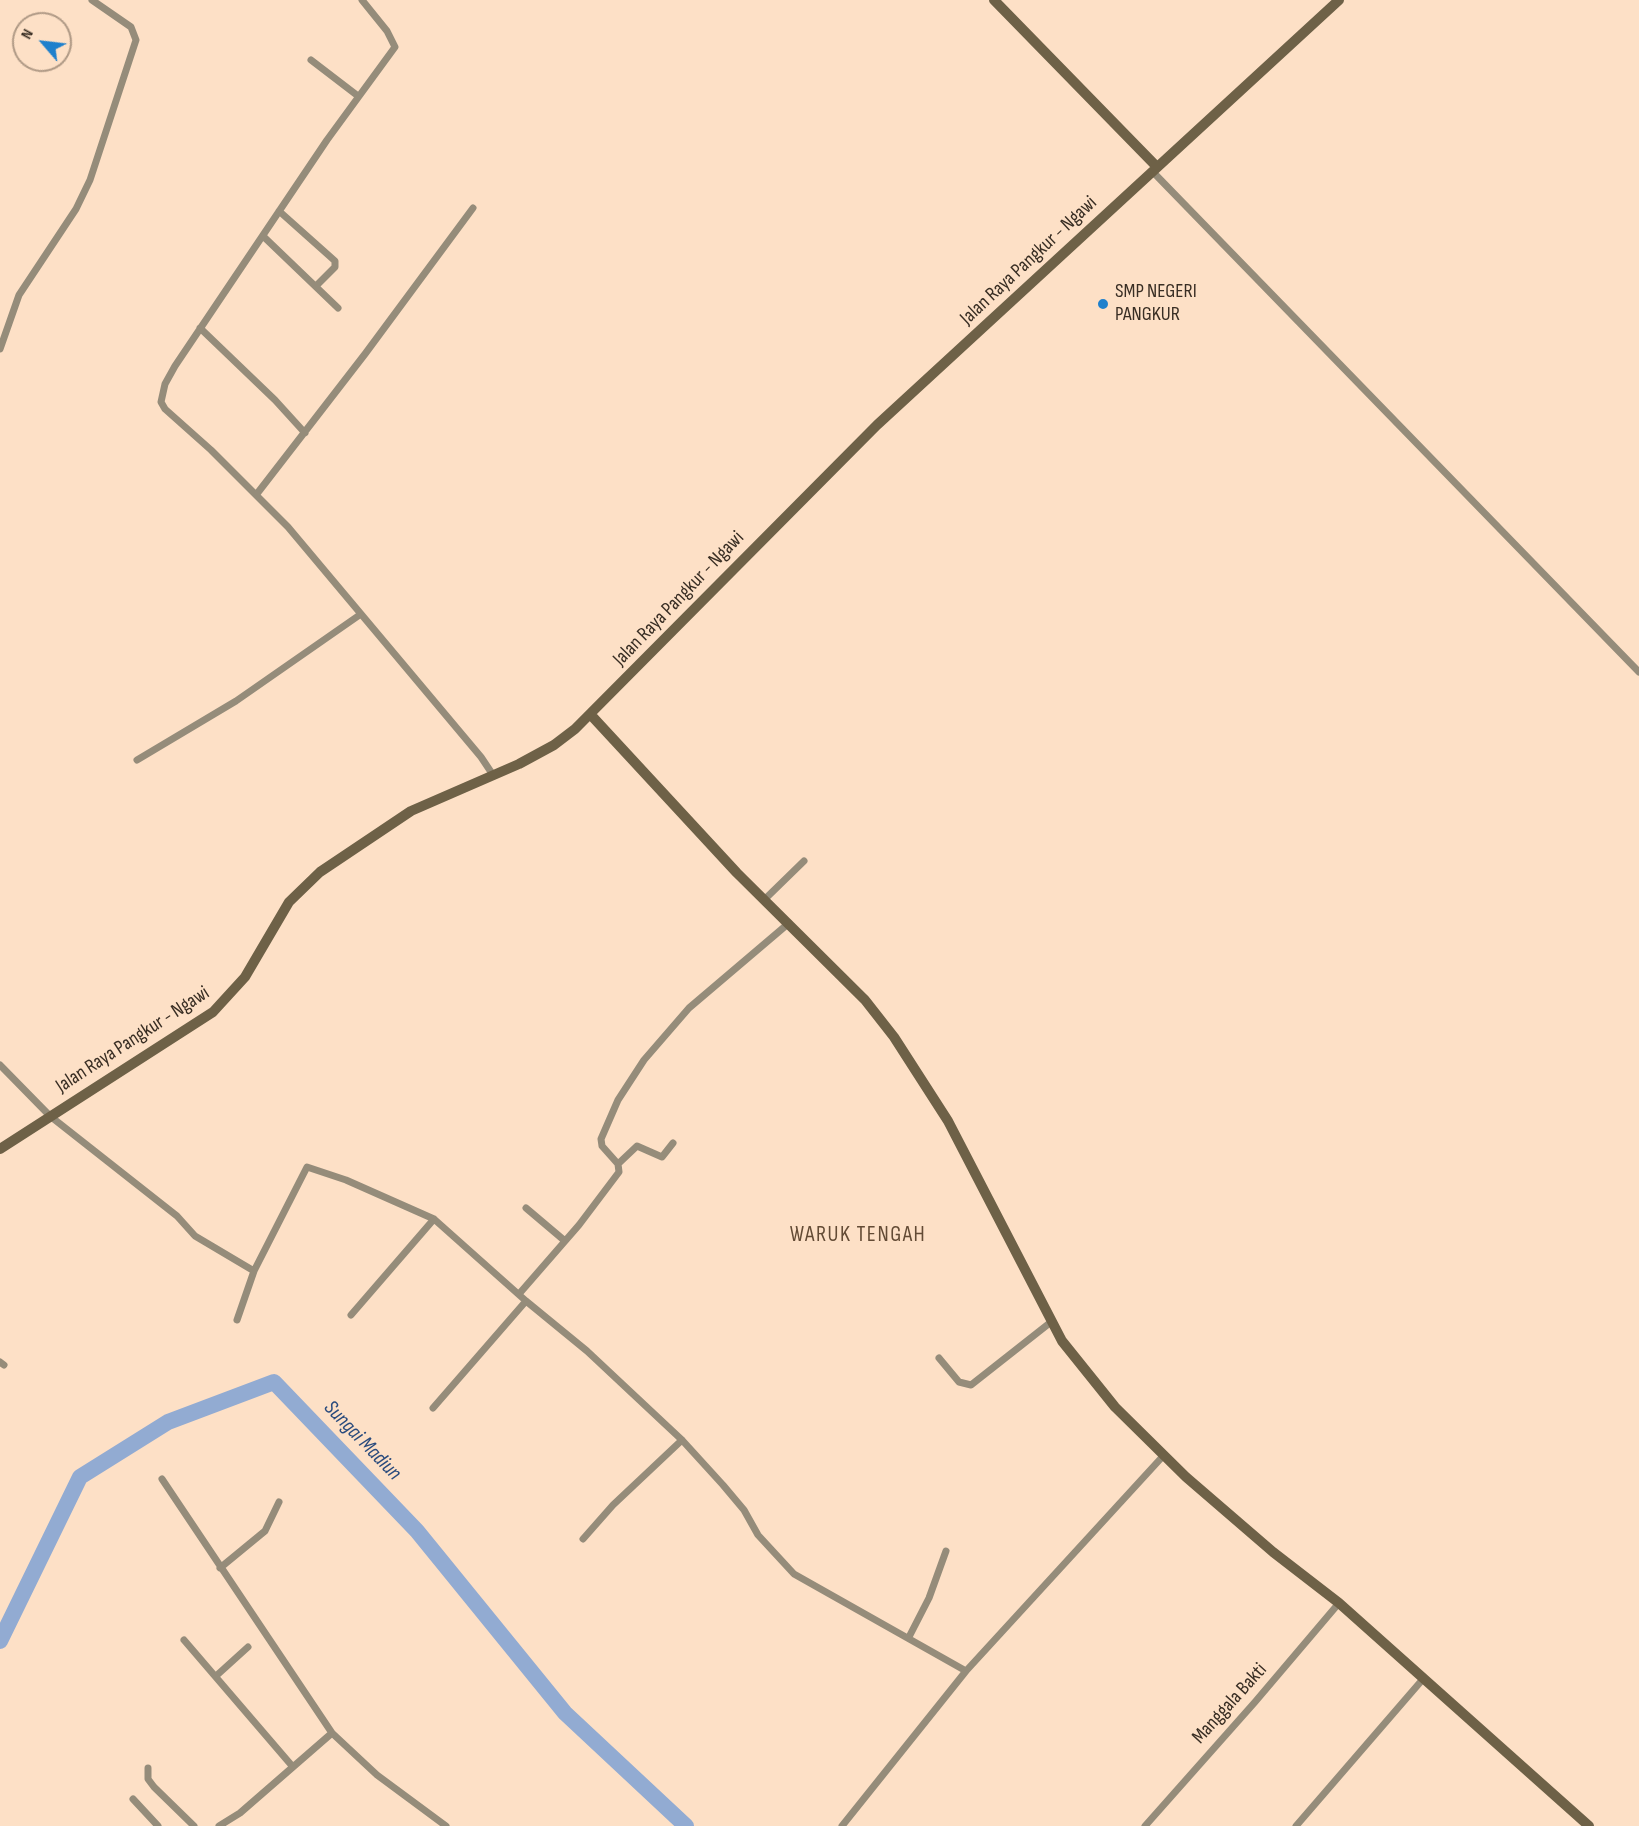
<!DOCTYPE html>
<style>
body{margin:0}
#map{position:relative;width:1639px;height:1826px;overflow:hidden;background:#fde0c6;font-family:"Sofia Sans Condensed",sans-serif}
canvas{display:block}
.north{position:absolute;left:12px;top:12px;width:60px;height:60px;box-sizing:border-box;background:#fde0c6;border:2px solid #af9985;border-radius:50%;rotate:298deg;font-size:16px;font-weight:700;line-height:24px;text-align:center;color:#392e24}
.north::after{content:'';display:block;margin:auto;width:21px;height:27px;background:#1f80cc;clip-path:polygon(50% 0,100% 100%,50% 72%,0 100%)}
</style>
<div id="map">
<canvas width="1639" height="1826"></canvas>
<div class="north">N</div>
</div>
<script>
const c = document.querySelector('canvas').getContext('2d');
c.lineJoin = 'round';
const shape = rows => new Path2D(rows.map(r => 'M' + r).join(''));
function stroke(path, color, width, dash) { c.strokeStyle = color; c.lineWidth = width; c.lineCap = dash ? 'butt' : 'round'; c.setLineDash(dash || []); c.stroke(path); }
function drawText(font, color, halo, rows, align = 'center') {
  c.font = font + ' "Sofia Sans Condensed",sans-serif'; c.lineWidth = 6; c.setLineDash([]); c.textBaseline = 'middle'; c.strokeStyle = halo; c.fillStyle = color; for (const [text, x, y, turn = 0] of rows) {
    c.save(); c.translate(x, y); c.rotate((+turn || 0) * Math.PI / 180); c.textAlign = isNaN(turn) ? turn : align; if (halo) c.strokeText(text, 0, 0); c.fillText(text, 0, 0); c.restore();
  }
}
const river = shape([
 [0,1641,80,1477,168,1422,274,1382,417,1531,565,1713,686,1826]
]);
const street = shape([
 [362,0,387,31,395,47,327,140,175,366,165,384,161,402,165,409,211,450,288,527,481,757,493,775],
 [311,60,358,96],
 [1152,171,1639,672],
 [279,211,335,261,335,267,316,286],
 [264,237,338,308],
 [200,328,275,400,305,433],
 [0,349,19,295,76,209,90,180,136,40,131,27,92,0],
 [256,495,365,354,473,208],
 [137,760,236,701,361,614],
 [764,900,804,861],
 [0,1065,50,1116,177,1216,195,1236,254,1271,307,1167,346,1180,434,1219,526,1301,587,1351,682,1440,723,1485,744,1510,758,1535,794,1574,966,1671],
 [618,1164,637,1146,662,1157,673,1143],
 [526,1208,565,1241],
 [519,1294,579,1225,619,1172,618,1164,602,1146,601,1139,618,1100,644,1060,689,1008,789,923],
 [351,1315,434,1219],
 [237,1320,254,1271],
 [939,1358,959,1382,971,1385,1051,1322],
 [0,1362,4,1365],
 [433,1408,526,1301],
 [162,1479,332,1733,377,1775,446,1826],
 [583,1539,613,1505,682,1440],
 [220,1568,265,1531,279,1502],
 [909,1637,929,1598,946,1551],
 [184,1640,293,1767],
 [216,1676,248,1647],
 [148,1768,148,1779,154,1787,194,1826],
 [133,1799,158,1826],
 [219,1826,240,1813,332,1733],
 [842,1826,966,1671,1164,1455],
 [1145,1826,1255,1702,1339,1603],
 [1296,1826,1423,1679]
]);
const secondary = shape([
 [994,0,1157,167],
 [590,714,737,873,865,1000,894,1037,948,1121,1062,1341,1115,1407,1186,1477,1273,1552,1339,1603,1589,1826],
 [0,1149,213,1012,245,977,289,902,320,872,411,811,519,764,554,745,575,729,877,425,1339,0]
]);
const markers = [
 [1103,304,6,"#1f80cc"]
];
const streetNames = [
 ["Jalan Raya Pangkur - Ngawi",1029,261,-43],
 ["Jalan Raya Pangkur - Ngawi",679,599,-46],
 ["Jalan Raya Pangkur - Ngawi",133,1040,-33],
 ["Manggala Bakti",1230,1704,-48]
];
const poiNames = [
 ["SMP NEGERI",1115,292],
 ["PANGKUR",1115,315]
];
const waterNames = [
 ["Sungai Madiun",362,1441,46]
];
const quarterNames = [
 ["WARUK TENGAH",858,1235]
];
stroke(river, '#92abd2', 16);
stroke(street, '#958c7a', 7);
stroke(secondary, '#6e6147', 10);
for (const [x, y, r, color] of markers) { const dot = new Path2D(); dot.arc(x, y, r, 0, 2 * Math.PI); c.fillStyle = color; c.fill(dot); stroke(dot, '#fde0c6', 2); }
drawText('20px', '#392e24', '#fde0c6', streetNames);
drawText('20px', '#392e24', '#fde0c6', poiNames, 'left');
drawText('italic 21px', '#2a4b7d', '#fde0c6', waterNames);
c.letterSpacing = '1.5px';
drawText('22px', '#634b35', '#fde0c6', quarterNames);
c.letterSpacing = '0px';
</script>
